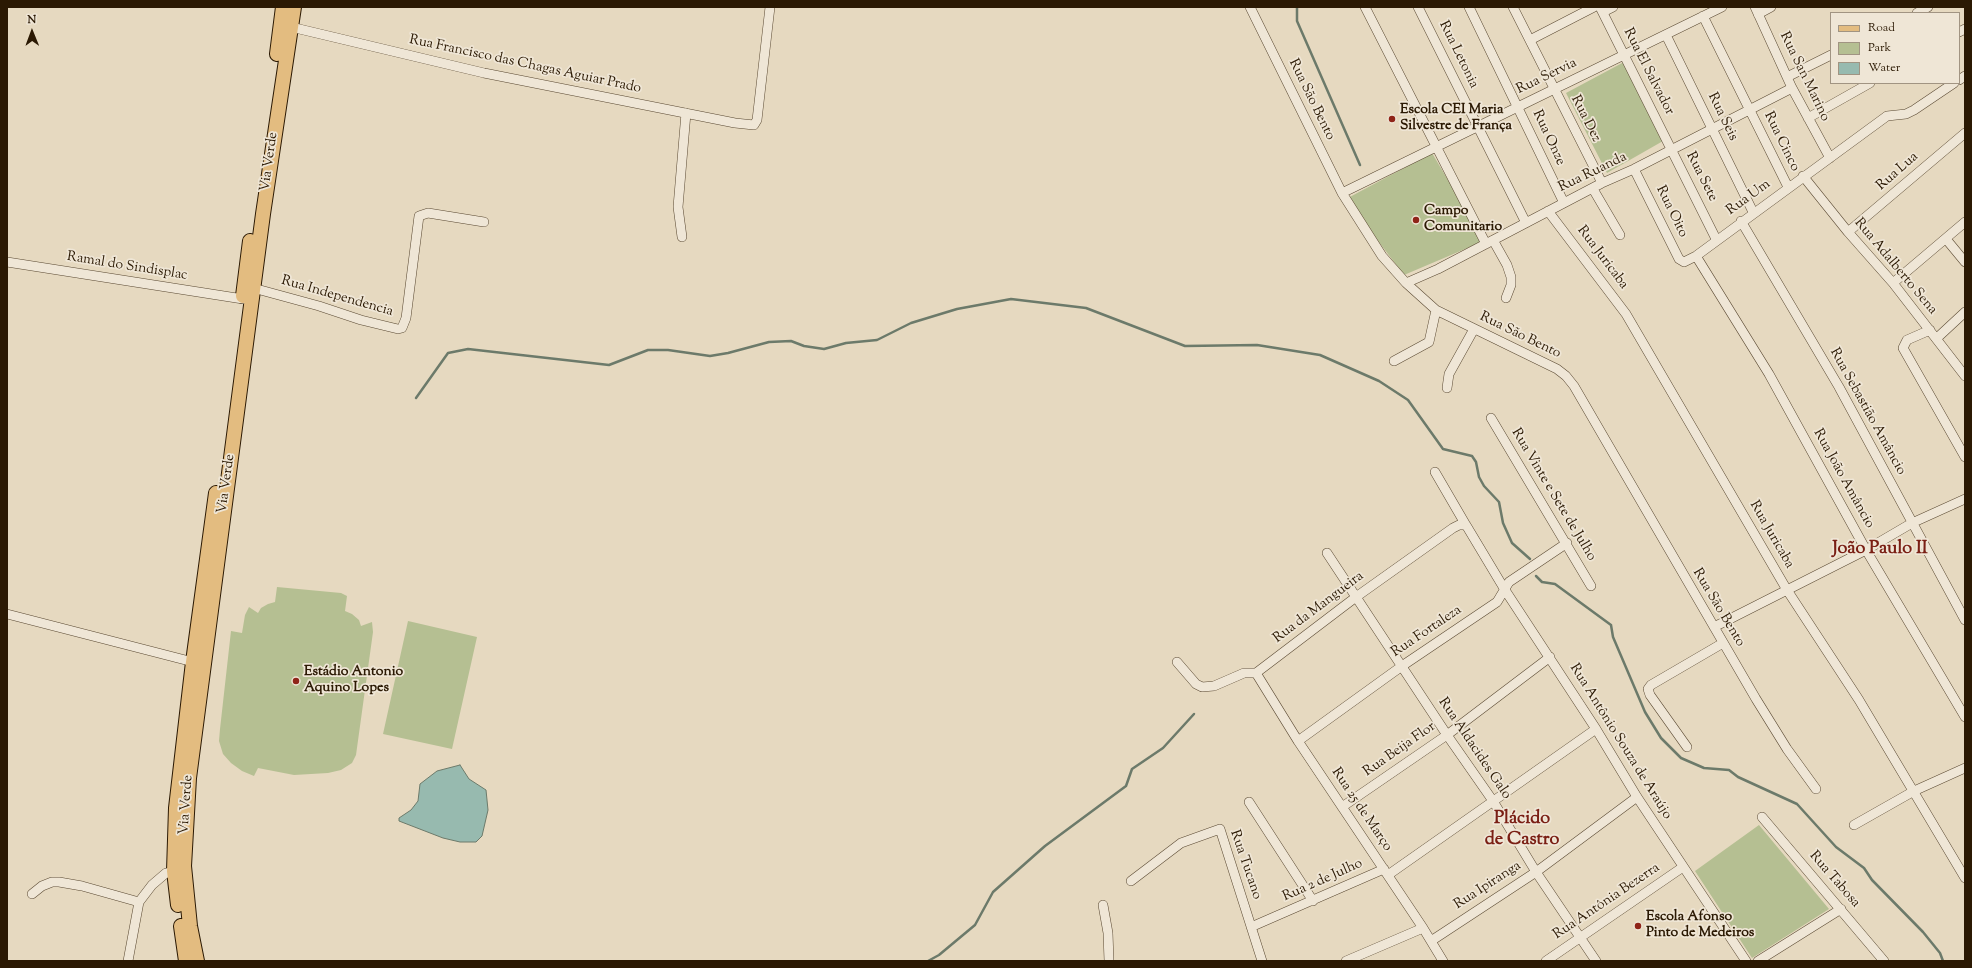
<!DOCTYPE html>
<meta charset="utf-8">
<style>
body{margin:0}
#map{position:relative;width:1972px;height:968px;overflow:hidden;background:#e6d9c0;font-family:"Sorts Mill Goudy",serif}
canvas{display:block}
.frame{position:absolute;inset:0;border:8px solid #2b1903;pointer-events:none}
.legend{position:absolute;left:1830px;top:12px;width:130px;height:72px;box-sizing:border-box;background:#efe6d6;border:1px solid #a19482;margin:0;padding:5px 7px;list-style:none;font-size:12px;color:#2b1903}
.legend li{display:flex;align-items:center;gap:8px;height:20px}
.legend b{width:20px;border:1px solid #a19482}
.north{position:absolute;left:12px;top:12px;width:40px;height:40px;-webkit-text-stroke:3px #efe6d6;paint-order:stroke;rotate:359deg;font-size:11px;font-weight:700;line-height:16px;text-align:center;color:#2b1903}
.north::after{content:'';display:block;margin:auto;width:14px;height:18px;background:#2b1903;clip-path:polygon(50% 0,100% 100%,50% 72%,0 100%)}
</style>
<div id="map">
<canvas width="1972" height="968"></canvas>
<div class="frame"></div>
<ul class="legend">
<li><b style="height:5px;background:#e3bc80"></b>Road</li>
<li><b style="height:11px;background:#b5bf92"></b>Park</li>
<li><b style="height:11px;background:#97baaf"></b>Water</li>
</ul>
<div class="north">N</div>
</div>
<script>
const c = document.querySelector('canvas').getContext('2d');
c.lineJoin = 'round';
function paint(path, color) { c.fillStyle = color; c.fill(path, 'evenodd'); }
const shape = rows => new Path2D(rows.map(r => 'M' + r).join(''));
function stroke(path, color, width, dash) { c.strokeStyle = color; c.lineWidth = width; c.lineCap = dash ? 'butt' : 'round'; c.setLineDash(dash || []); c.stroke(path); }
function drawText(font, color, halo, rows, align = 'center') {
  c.font = font + ' "Sorts Mill Goudy",serif'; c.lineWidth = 3.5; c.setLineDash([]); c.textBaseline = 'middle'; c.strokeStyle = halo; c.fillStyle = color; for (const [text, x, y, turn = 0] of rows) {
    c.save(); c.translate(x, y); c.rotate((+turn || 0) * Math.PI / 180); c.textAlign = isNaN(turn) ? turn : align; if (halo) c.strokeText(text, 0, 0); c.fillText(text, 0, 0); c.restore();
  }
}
const green = shape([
 [1624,62,1663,141,1607,173,1566,93],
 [1432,153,1484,241,1404,275,1346,199],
 [277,587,341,593,347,596,345,611,352,614,359,620,361,626,372,622,373,632,356,755,352,763,341,770,328,773,294,775,258,768,254,776,242,771,231,763,223,754,219,741,220,729,231,631,242,633,245,615,249,607,258,613,261,608,268,604,275,602],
 [408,621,477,637,452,749,383,734],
 [1759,825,1829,909,1752,958,1695,871]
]);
const water = shape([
 [460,765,469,779,486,790,488,810,482,836,476,842,460,842,443,838,399,821,399,818,411,810,418,801,420,784,437,771,460,765]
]);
const stream = shape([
 [1297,7,1297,21,1360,165],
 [416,398,448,353,468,349,609,365,648,350,668,350,710,356,728,353,769,342,791,341,804,346,824,349,846,343,877,340,911,323,957,309,1011,299,1086,308,1185,346,1257,345,1320,355,1379,381,1408,400,1443,449,1472,456,1476,462,1479,477,1484,486,1499,502,1503,523,1512,543,1530,559],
 [1536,576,1542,582,1555,584,1611,625,1613,637,1645,712,1661,738,1681,758,1704,768,1729,770,1738,777,1797,804,1836,847,1864,868,1872,880,1923,932,1940,953,1943,961],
 [928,961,939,955,975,925,993,892,1045,846,1126,786,1132,769,1163,748,1194,714]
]);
const minor = shape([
 [1250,7,1342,193,1382,256,1406,283,1436,310,1557,369,1566,376,1574,386,1756,699,1787,749,1816,789],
 [1365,7,1486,244],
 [1418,7,1526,223],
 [1469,7,1564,203],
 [1513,7,1602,183],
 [1600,7,1716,239],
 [1755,7,1792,88,1830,158],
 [1603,12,1613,7],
 [1917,13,1928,7],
 [1758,14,1771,7],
 [1703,16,1788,187],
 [291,27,484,73,735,123,754,125,757,120,770,7],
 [1959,32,1965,29],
 [1666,35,1753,212],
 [1530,40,1594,7],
 [1787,77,1831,55],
 [1959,80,1965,76],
 [1808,118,1870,83],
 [1634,169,1679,259,1684,262,1696,256,1887,116,1906,114,1914,110,1954,83],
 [1803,176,1848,232,1893,283,1965,376],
 [1593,189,1620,235],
 [1342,193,1722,7],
 [1548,211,1626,314,1787,590,1859,700,1965,878],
 [1741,221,1839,387,1965,620],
 [1848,232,1965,133],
 [682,237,678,207,686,113],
 [1946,239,1965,262],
 [1493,240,1507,265,1511,277,1511,285,1506,298],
 [1696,256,1769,374,1866,550,1965,717],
 [7,262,243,299],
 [1406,283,1438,269,1602,183,1634,169,1792,88],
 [1893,283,1965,222],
 [253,288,319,306,361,320,398,329,402,328,406,318,419,216,428,213,484,222],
 [1930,330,1907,340,1903,348,1965,457],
 [1937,338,1965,312],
 [1394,361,1429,342,1436,310],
 [1447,388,1449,374,1474,329],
 [1491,418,1591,586],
 [1435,472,1467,527],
 [1327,553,1447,735,1493,801,1536,872,1596,961],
 [7,614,197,663],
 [1714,627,1866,550,1912,523,1965,499],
 [1177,662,1196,684,1202,687,1214,686,1244,673,1256,673,1356,597,1453,528,1459,525,1466,525,1505,590,1596,729,1637,797,1746,961],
 [1256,673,1298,741,1423,928,1443,961],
 [1298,741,1402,666,1497,602,1509,582,1567,543],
 [1687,747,1650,695,1648,689,1651,685,1723,643],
 [1249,802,1313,901],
 [1342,807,1447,735,1550,657],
 [1762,817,1884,961],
 [1854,825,1914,791,1965,768],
 [1388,875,1596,729],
 [1131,881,1181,843,1220,829,1262,961],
 [32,894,42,886,52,882,59,882,82,886,139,902],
 [1103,905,1108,933,1109,961],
 [1251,927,1384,869],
 [1431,941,1536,872,1637,797],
 [128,961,139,902,152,885,166,873,174,871],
 [1346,961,1423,928],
 [1546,961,1683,867],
 [1758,961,1841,909]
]);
const primary = shape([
 [277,54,283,7],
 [243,296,250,241],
 [178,905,174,871,176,808,193,662,216,493],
 [181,926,186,961],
 [197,961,190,926,184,866,189,778,263,214,294,7]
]);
const markers = [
 [1392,119,4,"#8f2418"],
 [1416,220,4,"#8f2418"],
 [296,681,4,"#8f2418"],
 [1638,926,4,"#8f2418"]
];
const streetNames = [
 ["Rua Letonia",1458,55,64],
 ["Rua Francisco das Chagas Aguiar Prado",525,65,12],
 ["Rua El Salvador",1648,72,63],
 ["Rua Servia",1547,77,-26],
 ["Rua San Marino",1804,77,64],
 ["Rua São Bento",1311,100,64],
 ["Rua Seis",1722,117,64],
 ["Rua Dez",1585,119,63],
 ["Rua Onze",1548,138,65],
 ["Rua Cinco",1781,142,64],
 ["Via Verde",270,162,-82],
 ["Rua Lua",1898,172,-41],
 ["Rua Ruanda",1593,173,-26],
 ["Rua Sete",1701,177,63],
 ["Rua Um",1749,198,-36],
 ["Rua Oito",1671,212,64],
 ["Rua Juricaba",1602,258,53],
 ["Ramal do Sindisplac",127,267,9],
 ["Rua Adalberto Sena",1895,267,50],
 ["Rua Independencia",337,297,16],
 ["Rua São Bento",1520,336,26],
 ["Rua Sebastião Amâncio",1867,412,61],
 ["Rua João Amâncio",1843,479,61],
 ["Via Verde",227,484,-82],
 ["Rua Vinte e Sete de Julho",1553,495,59],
 ["Rua Juricaba",1771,535,60],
 ["Rua da Mangueira",1319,608,-37],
 ["Rua São Bento",1718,608,59],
 ["Rua Fortaleza",1427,632,-34],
 ["Rua Antônio Souza de Araújo",1620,742,58],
 ["Rua Aldacides Galo",1474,749,56],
 ["Rua Beija Flor",1400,750,-35],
 ["Via Verde",187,805,-86],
 ["Rua 25 de Março",1361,810,56],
 ["Rua Tucano",1245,865,71],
 ["Rua Tabosa",1834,880,49],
 ["Rua 2 de Julho",1323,881,-24],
 ["Rua Ipiranga",1488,886,-33],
 ["Rua Antônia Bezerra",1607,902,-34]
];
const poiNames = [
 ["Escola CEI Maria",1400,111],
 ["Silvestre de França",1400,127],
 ["Campo",1424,212],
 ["Comunitario",1424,228],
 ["Estádio Antonio",304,673],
 ["Aquino Lopes",304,689],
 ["Escola Afonso",1646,918],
 ["Pinto de Medeiros",1646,934]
];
const districtNames = [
 ["João Paulo II",1880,550],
 ["Plácido",1522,820],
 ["de Castro",1522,841]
];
paint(green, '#b5bf92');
paint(water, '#97baaf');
stroke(water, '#6c7a6a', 1);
stroke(stream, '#6c7a6a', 2.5);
stroke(minor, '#5a4932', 10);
stroke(primary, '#2b1903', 16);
stroke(minor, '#efe6d6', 9);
stroke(primary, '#e3bc80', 14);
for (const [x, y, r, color] of markers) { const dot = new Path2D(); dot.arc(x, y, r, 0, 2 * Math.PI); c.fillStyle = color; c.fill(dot); stroke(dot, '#efe6d6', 1.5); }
drawText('14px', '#2b1903', '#efe6d6', streetNames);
drawText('bold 14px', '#2b1903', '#efe6d6', poiNames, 'left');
drawText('bold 18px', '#7a1f14', '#efe6d6', districtNames);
</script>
